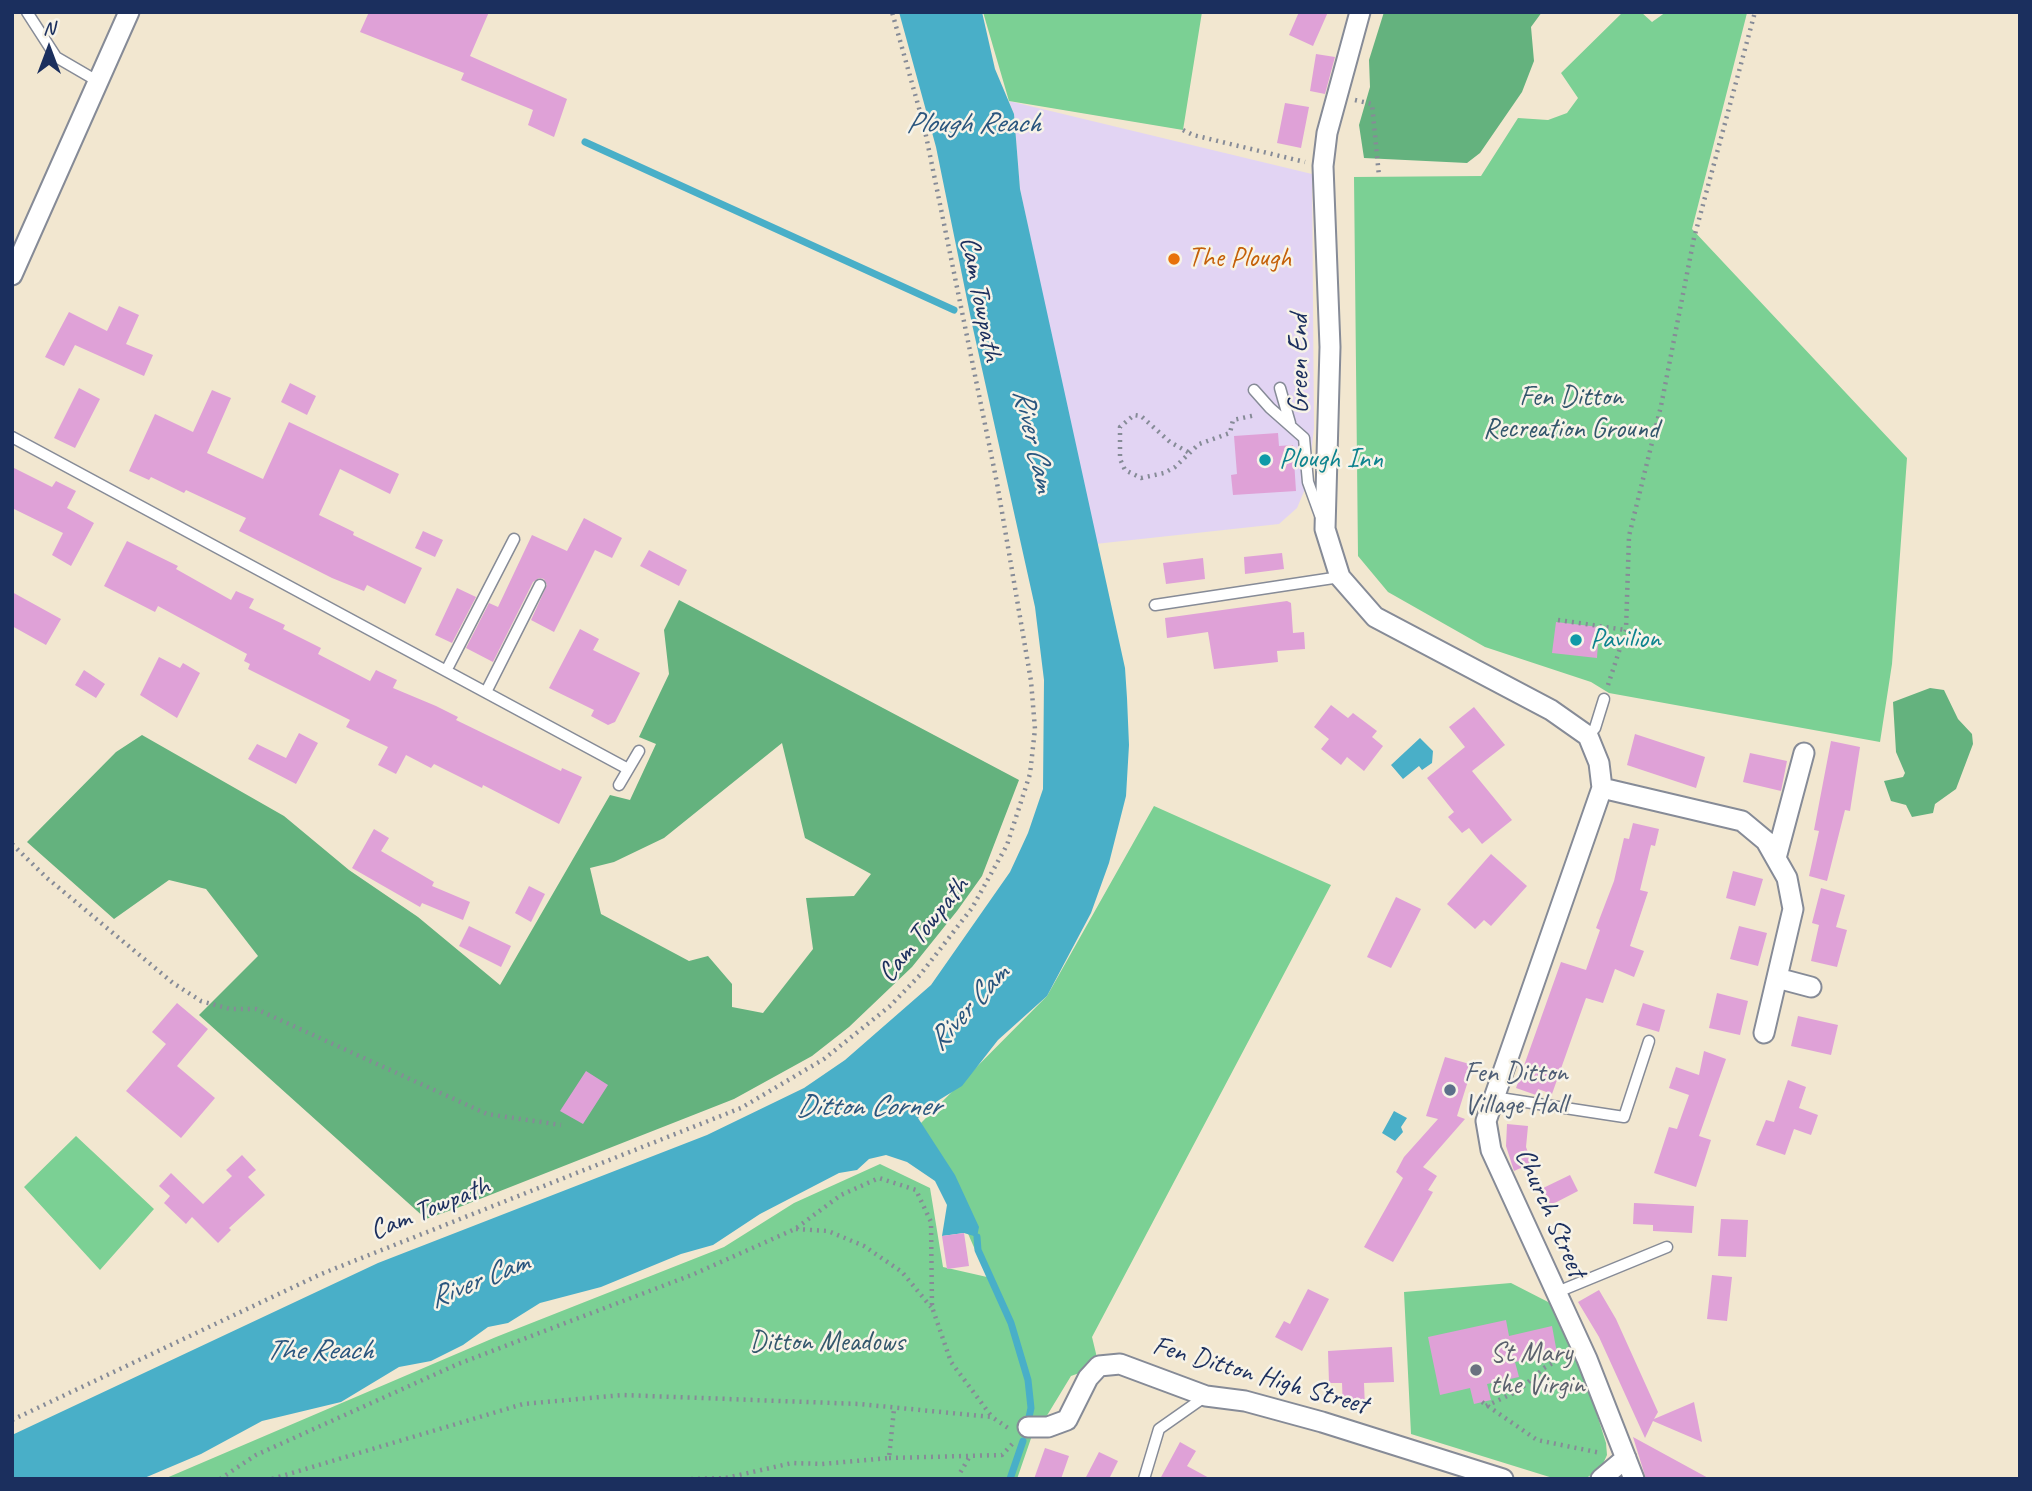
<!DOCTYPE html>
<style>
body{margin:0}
#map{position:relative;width:2032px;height:1491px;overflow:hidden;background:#f2e7d0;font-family:Caveat,sans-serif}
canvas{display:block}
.frame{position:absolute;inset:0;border:14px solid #1b2f5e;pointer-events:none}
.north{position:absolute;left:14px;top:14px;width:70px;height:70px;-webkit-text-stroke:5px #f7f3e8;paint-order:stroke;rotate:0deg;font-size:19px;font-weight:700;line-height:28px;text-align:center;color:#1b2f5e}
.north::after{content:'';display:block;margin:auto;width:24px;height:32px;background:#1b2f5e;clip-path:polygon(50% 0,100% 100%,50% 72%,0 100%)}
</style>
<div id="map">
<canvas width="2032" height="1491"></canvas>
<div class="frame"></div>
<div class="north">N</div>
</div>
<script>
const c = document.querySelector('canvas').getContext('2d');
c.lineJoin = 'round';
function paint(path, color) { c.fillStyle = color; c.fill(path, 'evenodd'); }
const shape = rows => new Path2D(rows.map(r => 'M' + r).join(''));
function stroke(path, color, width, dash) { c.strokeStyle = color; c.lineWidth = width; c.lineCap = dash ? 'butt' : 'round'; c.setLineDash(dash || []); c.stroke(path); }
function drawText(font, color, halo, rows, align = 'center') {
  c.font = font + ' Caveat,sans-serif'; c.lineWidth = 5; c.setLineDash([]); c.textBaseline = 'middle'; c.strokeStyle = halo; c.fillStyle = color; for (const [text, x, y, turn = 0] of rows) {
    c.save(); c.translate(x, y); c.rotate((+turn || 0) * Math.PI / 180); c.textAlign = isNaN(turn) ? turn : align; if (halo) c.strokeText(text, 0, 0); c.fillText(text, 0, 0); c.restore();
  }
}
const built = shape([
 [1009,101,1312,174,1314,428,1308,482,1297,508,1279,524,1095,544,1020,189,1014,114]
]);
const green = shape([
 [983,12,1202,12,1183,130,1009,101],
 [1623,12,1641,12,1652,22,1666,12,1747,13,1692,229,1907,458,1892,664,1880,742,1609,693,1591,682,1485,647,1388,592,1358,556,1354,177,1481,176,1518,118,1548,120,1567,113,1578,98,1561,73],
 [1154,806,1331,885,1092,1337,1099,1366,1071,1376,1040,1427,1038,1418,1017,1479,164,1479,496,1337,724,1247,794,1203,880,1164,930,1188,943,1267,987,1277,920,1124,1047,996],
 [76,1136,154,1209,100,1270,24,1187],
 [1511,1283,1552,1304,1583,1370,1606,1443,1607,1455,1601,1468,1585,1479,1556,1479,1411,1434,1404,1292]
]);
const forest = shape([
 [1384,12,1542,12,1531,27,1534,61,1522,92,1480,153,1467,163,1364,158,1359,125,1370,87,1369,60],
 [679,600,1019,780,982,876,957,911,912,967,849,1027,812,1056,734,1099,457,1208,426,1219,199,1015,258,956,206,889,169,880,114,919,27,842,116,752,142,735,284,816,349,870,418,917,500,985,610,795,630,800,656,744,639,737,669,674,664,630],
 [782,743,805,838,871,874,854,896,806,898,813,949,763,1013,732,1007,732,984,708,956,689,961,601,914,590,868,614,862,664,838],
 [1930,688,1944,690,1958,719,1972,734,1973,744,1956,789,1935,804,1933,813,1912,817,1906,805,1891,801,1884,781,1903,777,1905,773,1896,752,1893,702]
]);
const water = shape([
 [899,12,982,12,995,69,1014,114,1020,189,1125,668,1127,698,1129,745,1126,796,1109,863,1091,913,1047,996,998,1040,962,1086,939,1100,918,1118,955,1175,979,1227,977,1237,964,1233,942,1236,947,1205,935,1181,907,1162,886,1155,869,1159,857,1170,839,1173,760,1214,713,1245,681,1254,601,1287,540,1303,508,1323,488,1327,463,1345,431,1361,399,1367,341,1402,262,1421,201,1454,142,1479,12,1479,12,1435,378,1263,707,1135,804,1088,845,1060,931,985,1010,872,1028,833,1043,789,1044,680,1035,607,972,324,936,147],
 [1420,738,1433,751,1432,763,1422,770,1419,766,1403,779,1391,765],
 [1394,1111,1407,1118,1401,1127,1403,1132,1395,1141,1382,1133]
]);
const stream = shape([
 [585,142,954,310],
 [977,1237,978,1250,1011,1323,1028,1380,1031,1408,1028,1422],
 [1010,1479,1023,1441]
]);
const building = shape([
 [369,12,489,12,470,56,567,99,554,137,528,125,533,110,461,80,464,73,360,32],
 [1299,12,1328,12,1313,46,1289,35],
 [1316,54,1335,57,1325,94,1310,91],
 [1285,103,1309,107,1301,148,1277,143],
 [119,306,139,315,126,344,153,355,144,376,75,345,64,366,45,357,69,312,107,331],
 [290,383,316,396,307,415,281,402],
 [79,388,100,399,75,448,54,438],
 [212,390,231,398,207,453,263,479,289,422,399,474,390,494,340,469,319,515,354,532,353,535,422,568,405,604,367,585,364,591,332,578,239,531,246,518,186,490,184,493,151,477,149,480,129,471,155,414,193,432],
 [1278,433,1279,446,1293,445,1296,491,1233,495,1231,475,1237,474,1234,436],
 [12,467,52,487,56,481,76,491,67,508,94,523,71,566,52,555,63,533,12,508],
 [584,518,622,538,612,558,595,550,554,632,531,620,547,585,544,579,539,578,533,582,493,662,466,648,489,603,498,607,532,535,567,551],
 [423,531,443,540,435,557,415,548],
 [127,541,178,566,176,569,231,600,236,591,254,599,249,608,285,625,283,629,321,648,318,654,370,681,376,670,397,680,393,688,436,706,458,717,456,720,561,771,562,768,582,777,559,824,483,785,482,788,434,764,431,768,406,755,396,774,378,765,388,747,346,727,350,720,248,669,250,664,244,661,247,654,158,606,155,612,104,586],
 [649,550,687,570,679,586,640,566],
 [1282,553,1284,569,1245,574,1244,557],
 [1203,558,1205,579,1166,584,1163,563],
 [457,588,476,597,452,643,435,635],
 [12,592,61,619,46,645,12,626],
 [1287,601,1291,603,1293,633,1304,632,1305,649,1277,651,1278,662,1214,669,1208,632,1167,638,1165,618],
 [1556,622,1599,627,1597,658,1552,653],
 [580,629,599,639,593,650,640,673,615,722,608,725,591,716,594,710,549,688],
 [159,657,180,668,183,663,200,673,177,718,140,695],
 [84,670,105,684,96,698,75,685],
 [1331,705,1348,718,1353,713,1377,731,1372,737,1383,746,1364,771,1347,757,1341,765,1321,749,1329,739,1314,727],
 [1474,707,1505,745,1472,771,1512,820,1482,844,1469,828,1462,833,1448,817,1454,812,1427,778,1465,747,1449,727],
 [299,733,318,743,296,784,248,759,257,744,286,758],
 [1635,734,1705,757,1696,788,1627,765],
 [1831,741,1860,747,1850,811,1845,810,1827,881,1809,876,1819,831,1814,830],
 [1750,753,1787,761,1781,791,1743,782],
 [1633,823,1659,829,1655,846,1651,845,1640,890,1648,892,1630,946,1644,951,1634,977,1615,969,1603,1003,1586,998,1552,1094,1538,1089,1536,1095,1516,1088,1561,962,1586,970,1600,930,1596,928,1614,881,1624,838,1629,839],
 [374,829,389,838,381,851,434,882,432,886,470,902,463,920,422,903,420,907,352,868],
 [1491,854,1527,886,1491,926,1484,920,1475,929,1447,904],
 [1733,871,1763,879,1755,906,1726,898],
 [529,886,545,894,531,922,515,913],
 [1821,888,1845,895,1836,927,1847,930,1837,967,1811,961,1819,925,1812,923],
 [1396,897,1421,909,1391,968,1367,957],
 [469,926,511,946,501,967,459,946],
 [1739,926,1767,933,1758,966,1730,959],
 [1717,993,1748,1001,1740,1035,1709,1028],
 [177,1003,208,1029,177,1066,215,1098,181,1138,126,1091,166,1044,152,1032],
 [1643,1003,1665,1010,1659,1032,1636,1025],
 [1798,1016,1838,1025,1831,1055,1791,1046],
 [1704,1051,1726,1059,1699,1136,1711,1140,1696,1187,1654,1173,1669,1127,1677,1129,1689,1095,1669,1088,1676,1067,1699,1075],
 [1445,1057,1473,1065,1457,1116,1465,1119,1423,1167,1437,1176,1428,1190,1433,1192,1393,1262,1364,1247,1403,1178,1396,1172,1404,1157,1438,1119,1426,1116],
 [586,1071,608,1085,583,1124,560,1111],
 [1788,1080,1806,1087,1799,1108,1818,1115,1811,1135,1794,1129,1785,1155,1756,1145,1766,1120,1774,1122],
 [1507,1124,1528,1126,1526,1147,1532,1163,1514,1171,1506,1146],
 [242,1155,256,1170,248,1177,265,1195,229,1228,231,1230,218,1243,192,1217,186,1224,164,1203,170,1196,159,1186,171,1173,203,1204,232,1176,226,1170],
 [1570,1175,1578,1191,1547,1207,1539,1190],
 [1634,1203,1694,1206,1692,1233,1653,1231,1653,1225,1633,1224],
 [1721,1219,1748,1220,1746,1257,1718,1256],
 [964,1233,969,1266,947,1269,942,1236],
 [1712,1275,1732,1277,1727,1321,1707,1319],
 [1308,1289,1329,1299,1302,1351,1275,1337,1284,1321,1290,1324],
 [1599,1290,1616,1319,1658,1412,1654,1419,1694,1402,1702,1442,1653,1421,1645,1438,1599,1337,1578,1302],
 [1506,1320,1509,1336,1552,1326,1557,1353,1515,1362,1519,1377,1487,1384,1491,1400,1474,1404,1470,1388,1440,1395,1428,1337],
 [1392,1347,1394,1382,1364,1383,1365,1408,1343,1409,1342,1383,1329,1383,1328,1351],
 [1633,1437,1710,1479,1646,1479],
 [1180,1442,1196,1451,1187,1466,1211,1479,1160,1479],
 [1045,1448,1069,1456,1061,1479,1034,1479],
 [1099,1452,1118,1461,1109,1479,1085,1479]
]);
const path = shape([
 [1355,100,1372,104,1379,176],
 [1183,130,1193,135,1305,162],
 [1188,452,1170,442,1141,416,1134,415,1120,427,1120,459,1125,470,1141,478,1164,473,1175,467,1199,444,1230,433,1233,420,1256,415],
 [1558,620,1626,630],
 [1608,685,1626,630,1629,536,1661,406,1694,238,1755,12],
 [12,844,47,878,173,983,201,1001,230,1009,256,1009,487,1114,561,1125],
 [796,1229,828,1231,864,1246,902,1272,931,1307],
 [1482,1402,1537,1440,1601,1453],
 [1486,1406,1518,1391,1544,1368,1558,1360,1562,1353],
 [12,1420,321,1274,741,1108,824,1059,890,1006,920,975,972,908,1007,845,1030,774,1035,729,1031,681,997,483,924,126,892,12],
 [889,1458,1002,1455,1015,1441],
 [220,1479,256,1455,458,1364,694,1274,795,1229,841,1195,879,1178,916,1190,931,1222,932,1307,951,1362,992,1417],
 [272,1479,523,1404,623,1395,859,1404,992,1417,1008,1428],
 [691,1479,726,1478,792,1463,822,1464,889,1458,894,1409],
 [960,1479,960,1473,970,1456]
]);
const service = shape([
 [27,12,56,57,99,82],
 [1280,388,1290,423],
 [1254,390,1270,408,1304,438,1308,482,1320,515],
 [12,437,628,769],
 [1155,605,1340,577],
 [446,671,514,539],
 [486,692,540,585],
 [1588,736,1595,728,1604,699],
 [619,785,639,751],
 [1493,1097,1624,1117,1649,1041],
 [1555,1293,1667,1247],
 [1144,1479,1159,1429,1206,1396]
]);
const minor = shape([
 [1360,12,1327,133,1323,166,1330,347,1325,529,1340,577,1375,617,1551,710,1588,736,1599,763,1602,788,1486,1121,1491,1150,1587,1359,1634,1479],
 [12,275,129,12],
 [1602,788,1742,821,1766,841,1787,878,1793,909,1764,1033],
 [1776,858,1804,753],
 [1777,978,1811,987],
 [1028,1427,1048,1427,1067,1420,1088,1378,1099,1366,1120,1364,1206,1396,1245,1401,1322,1422,1503,1479],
 [1601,1479,1626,1458]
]);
const markers = [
 [1174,259,7,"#e8710a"],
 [1265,460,7,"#0f9aa8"],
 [1576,640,7,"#0f9aa8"],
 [1450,1090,7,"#5c6f8a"],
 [1476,1370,7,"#6b7280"]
];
const foodNames = [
 ["The Plough",1188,259]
];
const streetNames = [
 ["Cam Towpath",980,299,79],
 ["Green End",1300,364,-90],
 ["Cam Towpath",924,930,-51],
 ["Cam Towpath",430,1209,-22],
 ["Church Street",1550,1213,66],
 ["Fen Ditton High Street",1260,1376,16]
];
const parkNames = [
 ["Fen Ditton",1571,398],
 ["Recreation Ground",1571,430],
 ["Ditton Meadows",827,1343]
];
const cultureNames = [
 ["Plough Inn",1279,460],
 ["Pavilion",1590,640]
];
const serviceNames = [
 ["Fen Ditton",1464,1074],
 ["Village Hall",1464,1106]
];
const worshipNames = [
 ["St Mary",1490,1354],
 ["the Virgin",1490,1386]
];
const waterNames = [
 ["Plough Reach",973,124],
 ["River Cam",1033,440,77],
 ["River Cam",969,1008,-48],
 ["Ditton Corner",868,1107],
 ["River Cam",479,1281,-22],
 ["The Reach",319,1351]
];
paint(built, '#e2d4f3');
paint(green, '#7bd094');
paint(forest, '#64b27e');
paint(water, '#49afc8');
stroke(stream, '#49afc8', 7);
paint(building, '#dfa1d7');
stroke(service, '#868b97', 13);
stroke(minor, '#868b97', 23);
stroke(path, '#868b97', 4.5, [2, 5]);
stroke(service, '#fff', 10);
stroke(minor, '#fff', 19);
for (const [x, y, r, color] of markers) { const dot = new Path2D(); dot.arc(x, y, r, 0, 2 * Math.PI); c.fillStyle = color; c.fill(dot); stroke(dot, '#f7f3e8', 2.5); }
drawText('28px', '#c56008', '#f7f3e8', foodNames, 'left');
drawText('28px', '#1b2f5e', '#f7f3e8', streetNames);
drawText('28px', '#33576c', '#f7f3e8', parkNames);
drawText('28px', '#0d838f', '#f7f3e8', cultureNames, 'left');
drawText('28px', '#4e5e75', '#f7f3e8', serviceNames, 'left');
drawText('28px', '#5b616d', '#f7f3e8', worshipNames, 'left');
drawText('italic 30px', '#29557e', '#f7f3e8', waterNames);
</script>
